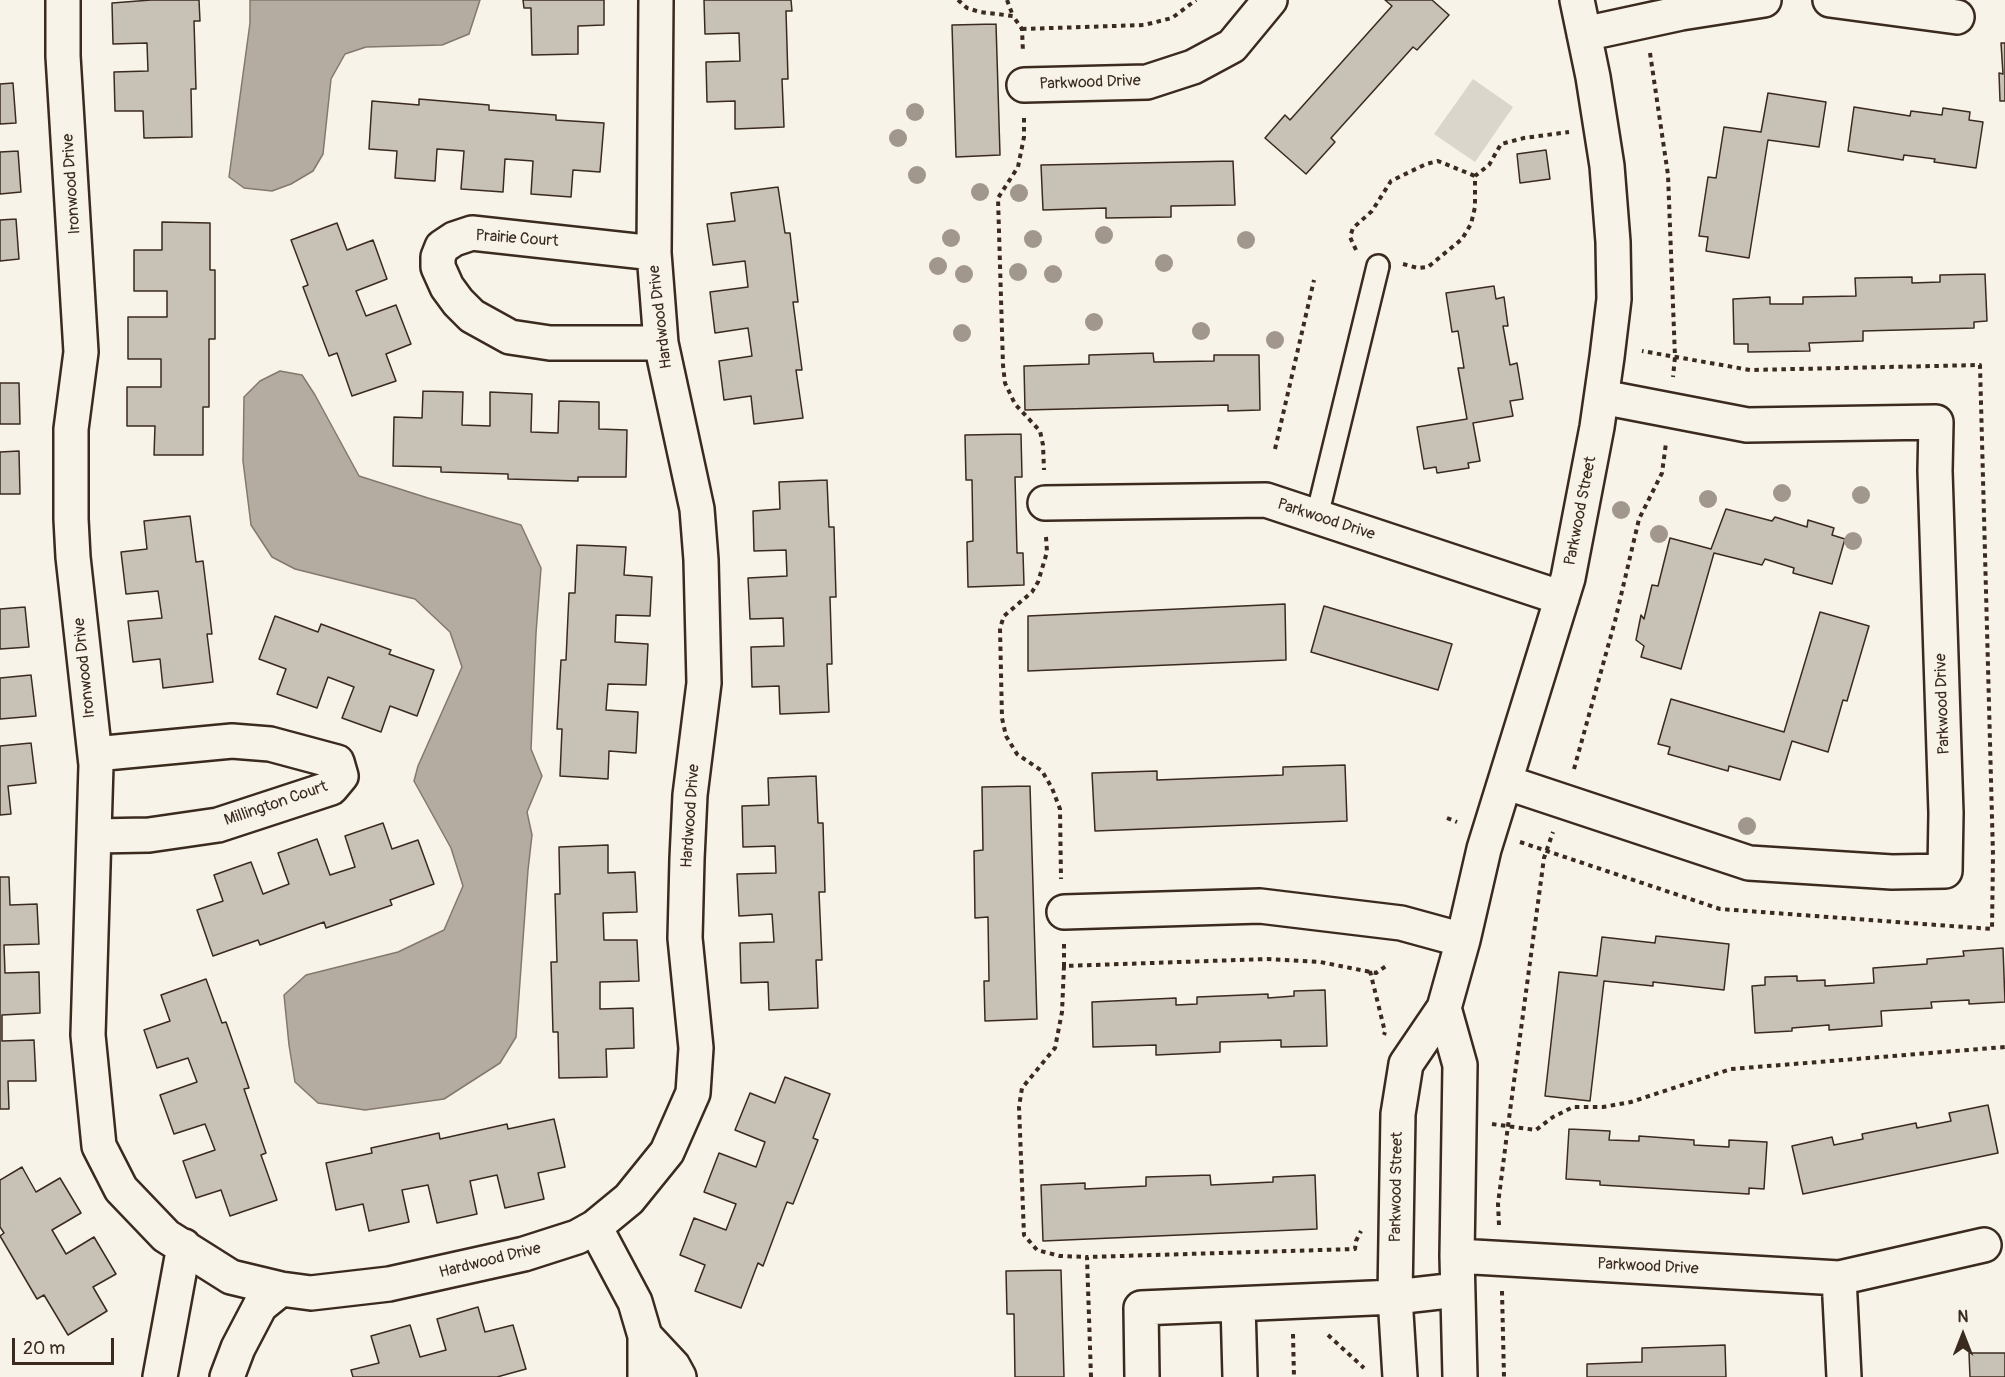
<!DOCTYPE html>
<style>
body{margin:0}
#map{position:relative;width:2005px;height:1377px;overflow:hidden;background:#f7f3e8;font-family:Pangolin,sans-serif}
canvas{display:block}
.north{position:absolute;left:1933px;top:1305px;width:60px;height:60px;-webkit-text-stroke:4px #f7f3e8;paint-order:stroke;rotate:0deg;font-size:16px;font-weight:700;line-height:24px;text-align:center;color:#3b2a1e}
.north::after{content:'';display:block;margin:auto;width:21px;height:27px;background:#3b2a1e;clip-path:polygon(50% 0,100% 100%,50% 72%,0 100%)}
.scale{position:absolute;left:12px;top:1338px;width:102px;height:27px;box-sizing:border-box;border:3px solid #3b2a1e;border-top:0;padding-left:8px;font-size:18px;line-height:21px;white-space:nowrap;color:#3b2a1e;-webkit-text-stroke:4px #f7f3e8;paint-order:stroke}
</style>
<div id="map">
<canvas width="2005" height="1377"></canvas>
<div class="north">N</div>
<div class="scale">20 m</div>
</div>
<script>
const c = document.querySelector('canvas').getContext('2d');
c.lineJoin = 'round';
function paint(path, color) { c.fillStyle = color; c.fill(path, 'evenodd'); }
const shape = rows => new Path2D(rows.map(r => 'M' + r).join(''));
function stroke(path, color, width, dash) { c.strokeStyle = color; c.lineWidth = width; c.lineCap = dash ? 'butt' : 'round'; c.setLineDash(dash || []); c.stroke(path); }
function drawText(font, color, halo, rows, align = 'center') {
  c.font = font + ' Pangolin,sans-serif'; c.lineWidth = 5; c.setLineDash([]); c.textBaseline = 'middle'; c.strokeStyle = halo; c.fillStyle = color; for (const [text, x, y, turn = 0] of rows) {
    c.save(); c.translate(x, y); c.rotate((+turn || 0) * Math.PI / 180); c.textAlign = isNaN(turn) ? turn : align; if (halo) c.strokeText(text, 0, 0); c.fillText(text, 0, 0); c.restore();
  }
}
const green = shape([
 [1473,79,1513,107,1475,162,1434,134]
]);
const water = shape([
 [250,0,480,0,469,34,442,45,366,47,345,54,331,79,323,154,313,171,291,184,272,191,244,188,229,177,250,23,250,0],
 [280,371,302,375,315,395,359,476,428,498,521,525,541,568,536,633,531,749,542,776,527,812,532,835,528,870,516,1037,500,1063,444,1099,365,1110,318,1103,295,1082,289,1045,284,995,306,975,398,952,444,930,463,886,451,848,414,781,418,766,462,667,450,632,415,599,295,569,272,557,251,525,243,461,244,397,260,381,280,371]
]);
const building = shape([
 [151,0,199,0,200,21,194,21,196,89,191,89,192,137,144,138,143,111,115,111,114,72,148,71,147,43,113,44,112,3,151,0],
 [523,0,604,0,604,25,578,26,578,54,532,55,531,8,524,8,523,0],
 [704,0,791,0,792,11,786,11,788,79,782,79,784,127,735,129,735,101,707,102,706,62,740,61,739,33,705,34,704,0],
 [1385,0,1432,0,1449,15,1417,50,1413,47,1331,138,1335,142,1306,174,1265,138,1285,115,1290,120,1392,6,1385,0],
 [996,24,1000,155,956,157,952,25,996,24],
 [2001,43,2005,43,2005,101,2000,101,1999,73,2003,74,2001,43],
 [13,83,16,123,0,124,0,84,13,83],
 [1768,93,1826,102,1819,147,1768,140,1749,258,1706,251,1708,237,1699,236,1708,177,1716,178,1724,127,1761,132,1768,93],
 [419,99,489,105,489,110,556,115,556,120,604,123,600,172,573,170,571,197,531,194,533,161,505,159,503,192,461,189,464,151,437,149,435,181,395,178,397,151,369,149,372,101,419,105,419,99],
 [1854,107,1910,116,1911,111,1942,115,1943,108,1970,112,1969,120,1983,122,1976,168,1934,162,1935,159,1904,155,1903,160,1848,151,1854,107],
 [1546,150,1550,179,1520,183,1517,154,1546,150],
 [18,151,21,192,0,194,0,152,18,151],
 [1233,161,1235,205,1171,206,1171,217,1106,218,1106,208,1043,210,1041,165,1233,161],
 [778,187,785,233,790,233,798,302,793,302,802,370,796,370,803,418,754,424,751,396,724,400,719,361,752,356,748,328,715,333,710,292,748,287,745,261,713,265,707,224,735,221,731,193,778,187],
 [16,219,19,259,0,261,0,220,16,219],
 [162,222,210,223,210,270,215,270,215,339,209,339,209,407,203,407,203,455,154,455,155,426,127,426,127,387,161,387,161,359,128,359,128,317,167,317,167,291,134,291,134,250,162,250,162,222],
 [337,223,347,250,373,240,387,279,356,291,366,316,396,305,411,344,386,354,396,381,352,396,337,353,329,356,303,287,308,285,291,240,337,223],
 [1985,274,1987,321,1974,322,1974,328,1863,331,1863,341,1809,343,1810,351,1748,352,1748,344,1734,344,1733,299,1770,297,1770,304,1803,304,1803,297,1856,296,1855,278,1912,277,1912,283,1940,282,1940,275,1985,274],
 [1494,286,1496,299,1504,297,1508,326,1503,326,1510,365,1517,363,1523,399,1510,401,1513,416,1473,423,1480,461,1468,463,1469,468,1437,473,1436,467,1424,469,1417,427,1467,419,1458,368,1464,368,1458,331,1452,332,1446,293,1494,286],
 [1153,353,1154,362,1214,361,1214,355,1259,355,1260,410,1228,411,1228,405,1025,410,1024,366,1089,364,1089,355,1153,353],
 [0,383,19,383,20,424,0,424,0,383],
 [423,391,463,392,462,425,490,426,490,392,532,394,531,432,558,433,559,401,599,402,599,429,627,430,626,477,578,477,578,481,508,479,508,474,441,472,441,467,393,466,394,417,422,418,423,391],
 [1021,434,1022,477,1015,477,1017,553,1023,553,1024,585,968,587,967,542,973,541,972,480,966,480,965,435,1021,434],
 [19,451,20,494,0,494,0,452,19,451],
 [827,480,829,527,834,527,836,597,830,597,832,664,827,664,829,712,780,714,779,686,752,687,751,647,784,646,783,618,750,619,748,578,787,576,786,550,754,551,753,511,780,509,779,482,827,480],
 [1726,509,1772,521,1775,517,1807,527,1808,520,1834,528,1832,535,1845,539,1832,584,1793,573,1794,568,1765,559,1762,565,1714,553,1681,669,1641,657,1644,646,1636,640,1641,615,1644,619,1652,585,1658,586,1670,538,1711,549,1726,509],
 [190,516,196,562,203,561,212,634,207,634,213,682,163,688,160,659,133,662,128,621,162,618,158,591,126,594,121,552,147,549,144,521,190,516],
 [577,545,626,547,624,575,652,577,650,616,616,615,615,642,648,644,646,685,608,684,606,710,638,712,636,753,609,751,608,779,560,776,562,729,557,729,561,660,566,660,569,593,575,593,577,545],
 [1285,604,1286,660,1028,671,1028,616,1285,604],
 [1324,606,1452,644,1438,690,1311,652,1324,606],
 [25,607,29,647,0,649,0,609,25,607],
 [1820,612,1869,626,1847,701,1843,700,1828,752,1792,741,1780,780,1729,766,1728,771,1668,754,1670,747,1658,744,1671,699,1784,732,1820,612],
 [275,616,318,632,321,624,391,650,389,654,434,670,417,716,390,706,381,732,342,718,354,687,328,677,317,708,277,694,286,669,259,659,275,616],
 [31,675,36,716,0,719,0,678,31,675],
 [31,743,36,783,8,786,11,814,0,815,0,746,31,743],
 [1345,765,1347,821,1095,831,1092,773,1157,771,1157,780,1283,775,1283,767,1345,765],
 [816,776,818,823,823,823,825,892,819,892,822,960,816,960,818,1008,769,1010,768,982,741,983,740,943,774,942,772,914,739,916,737,874,776,873,775,846,743,847,742,806,769,805,768,778,816,776],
 [1030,786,1037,1019,985,1021,984,981,989,981,988,917,975,918,974,851,983,850,982,787,1030,786],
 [383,823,392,849,418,840,434,884,390,900,392,905,326,928,324,922,260,945,258,940,213,956,197,910,223,901,214,875,251,862,263,894,289,884,278,853,317,839,330,875,355,867,345,836,383,823],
 [608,845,608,873,635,872,637,912,603,913,604,940,637,940,639,981,600,982,600,1009,633,1008,634,1048,606,1049,607,1077,559,1078,558,1032,553,1032,551,962,557,962,555,894,560,894,559,847,608,845],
 [0,877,9,877,10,905,37,904,39,944,4,945,5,973,39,972,40,1013,2,1015,2,1041,34,1040,36,1081,8,1081,9,1109,0,1109,0,877],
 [1656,936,1729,944,1724,990,1653,982,1653,986,1604,981,1590,1101,1545,1096,1559,972,1597,976,1602,937,1655,943,1656,936],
 [2003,948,2005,1002,1969,1004,1969,1000,1931,1002,1932,1008,1881,1011,1882,1026,1829,1030,1829,1025,1792,1028,1792,1031,1755,1033,1752,986,1765,985,1765,977,1797,976,1797,981,1825,980,1825,986,1874,983,1873,968,1927,964,1927,959,1964,956,1963,951,2003,948],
 [206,979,222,1023,226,1022,249,1088,244,1089,266,1153,261,1155,277,1200,230,1216,221,1190,196,1198,183,1161,215,1150,205,1124,174,1134,160,1095,197,1082,188,1058,157,1068,144,1030,170,1021,161,995,206,979],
 [1325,990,1327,1046,1281,1047,1281,1040,1220,1042,1220,1052,1156,1055,1156,1045,1093,1047,1092,1002,1176,998,1176,1005,1197,1004,1197,997,1268,994,1268,998,1294,996,1294,991,1325,990],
 [785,1077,830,1094,813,1138,818,1140,793,1204,787,1202,763,1266,758,1263,741,1308,695,1291,705,1265,680,1255,694,1218,726,1230,736,1204,704,1192,719,1153,756,1167,765,1142,735,1130,750,1093,775,1103,785,1077],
 [1988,1105,1998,1153,1803,1194,1792,1146,1832,1137,1834,1145,1863,1139,1862,1134,1916,1123,1917,1128,1951,1121,1949,1113,1988,1105],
 [554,1119,565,1167,538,1173,544,1199,505,1208,497,1175,470,1181,477,1214,437,1223,428,1185,402,1190,409,1222,369,1231,363,1204,336,1210,326,1163,372,1153,371,1148,439,1133,440,1139,507,1124,508,1129,554,1119],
 [1569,1129,1610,1131,1609,1140,1639,1141,1639,1136,1694,1140,1694,1145,1729,1147,1729,1140,1767,1142,1764,1189,1749,1188,1749,1194,1600,1185,1600,1181,1566,1179,1569,1129],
 [22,1167,36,1192,60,1178,81,1213,52,1230,66,1254,94,1237,116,1274,93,1287,107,1311,68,1335,44,1295,37,1299,0,1236,4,1233,0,1227,0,1180,22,1167],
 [1210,1175,1211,1185,1273,1182,1273,1177,1315,1175,1317,1229,1043,1241,1041,1185,1085,1183,1085,1189,1146,1186,1146,1177,1210,1175],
 [1061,1270,1064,1377,1015,1377,1014,1314,1007,1314,1006,1271,1061,1270],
 [478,1307,485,1332,513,1325,526,1369,497,1377,353,1377,351,1370,379,1363,371,1336,410,1325,420,1357,446,1350,437,1319,478,1307],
 [1725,1345,1726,1377,1587,1377,1587,1364,1642,1362,1642,1348,1725,1345],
 [1969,1353,2005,1353,2005,1377,1970,1377,1969,1353]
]);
const path = shape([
 [958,0,967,8,980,12,1013,16,1022,29,1023,53],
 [1007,0,1013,16],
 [1022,29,1144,25,1172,18,1196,0],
 [1650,53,1668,175,1675,357,1673,377],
 [1024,118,1024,137,1018,167,998,198,1003,365,1005,383,1015,404,1040,431,1043,445,1044,470],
 [1356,250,1350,237,1353,228,1372,211,1391,181,1426,164,1438,161,1475,176],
 [1403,264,1418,268,1428,267,1462,239,1471,224,1475,207,1475,176,1489,165,1501,144,1524,138,1569,132],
 [1275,449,1314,280],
 [1046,537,1047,552,1038,582,1032,592,1004,616,1000,628,1002,718,1006,736,1017,754,1042,771,1052,788,1060,809,1061,879],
 [1574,769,1615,621,1639,519,1662,473,1666,443],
 [1447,818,1457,822],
 [1520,842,1720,909,1992,929,1993,855,1980,365,1750,370,1642,351],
 [1064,944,1064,966,1267,959,1320,962,1376,973,1386,966],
 [1064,966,1062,1012,1055,1048,1022,1088,1019,1107,1024,1235,1037,1250,1060,1256,1087,1257],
 [1370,971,1385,1032,1384,1035],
 [1492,1124,1536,1130,1553,1117,1573,1107,1603,1107,1631,1102,1731,1069,2005,1047],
 [1499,1225,1498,1204,1508,1126,1544,858,1553,832],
 [1502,1291,1504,1377],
 [1293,1334,1294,1377],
 [1328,1335,1364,1368],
 [1091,1377,1087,1257,1355,1249,1356,1241,1361,1231]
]);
const service = shape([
 [1317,516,1378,266]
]);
const minor = shape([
 [63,0,63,56,81,352,71,429,71,519,73,557,96,765,88,1035,99,1146,121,1189,166,1236,231,1277,281,1289,311,1293,389,1284,524,1254,577,1237,595,1227,629,1199,667,1152,693,1093,696,1048,685,938,687,859,690,795,704,683,701,560,697,509,661,343,654,253,656,0],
 [1830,0,1957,17],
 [1584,34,1681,13,1764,0],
 [1024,85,1147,82,1193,67,1232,46,1270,0],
 [654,253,472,233,454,239,442,247,438,257,438,267,447,287,458,302,472,316,510,337,550,343,661,343],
 [1045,503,1266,500,1562,598],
 [1505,782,1749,863,1892,872,1945,871,1946,813,1935,471,1936,422,1747,425,1602,397],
 [94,836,149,835,218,825,331,788,341,776,337,762,270,744,232,741,95,754],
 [1064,912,1260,906,1401,923,1463,940],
 [1444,1008,1460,1065,1457,1256,1460,1377],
 [595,1227,635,1302,645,1336,645,1377],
 [1457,1256,1839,1278,1984,1245],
 [1839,1278,1844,1377],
 [1238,1304,1240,1377],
 [645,1336,673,1366,679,1377],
 [160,1377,184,1246],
 [227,1377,238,1348,260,1306,281,1289],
 [1142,1377,1141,1308,1395,1297,1457,1290],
 [1400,1377,1395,1297,1398,1114,1406,1064,1444,1008,1463,940,1484,849,1568,578,1597,427,1607,357,1614,299,1613,242,1607,166,1593,77,1577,0]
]);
const trees = [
 [915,112],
 [898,138],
 [917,175],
 [980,192],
 [1019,193],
 [1104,235],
 [951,238],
 [1033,239],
 [1246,240],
 [1164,263],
 [938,266],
 [1018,272],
 [964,274],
 [1053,274],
 [1094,322],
 [1201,331],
 [962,333],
 [1275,340],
 [1782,493],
 [1861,495],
 [1708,499],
 [1621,510],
 [1659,534],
 [1853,541],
 [1747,826]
];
const streetNames = [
 ["Parkwood Drive",1090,83,-2],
 ["Ironwood Drive",72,184,-94],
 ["Prairie Court",517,239,4],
 ["Hardwood Drive",661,317,-97],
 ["Parkwood Street",1581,511,-79],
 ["Parkwood Drive",1326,520,18],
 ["Ironwood Drive",85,668,-96],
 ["Parkwood Drive",1943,704,-92],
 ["Millington Court",276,804,-19],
 ["Hardwood Drive",691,816,-86],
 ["Parkwood Street",1397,1187,-89],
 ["Hardwood Drive",490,1261,-14],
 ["Parkwood Drive",1648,1267,3]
];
paint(green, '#dbd6cb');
paint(water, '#b4aca0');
stroke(water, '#84786c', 1.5);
paint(building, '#c8c1b6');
stroke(building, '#3b2a1e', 1.5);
stroke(service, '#3b2a1e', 26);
stroke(minor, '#3b2a1e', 38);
stroke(path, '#3b2a1e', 4, [4.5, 4.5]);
stroke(service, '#f7f3e8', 21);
stroke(minor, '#f7f3e8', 33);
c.fillStyle = '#a1978c';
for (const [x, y] of trees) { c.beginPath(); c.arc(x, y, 9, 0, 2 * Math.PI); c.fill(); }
drawText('16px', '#3b2a1e', '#f7f3e8', streetNames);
</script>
